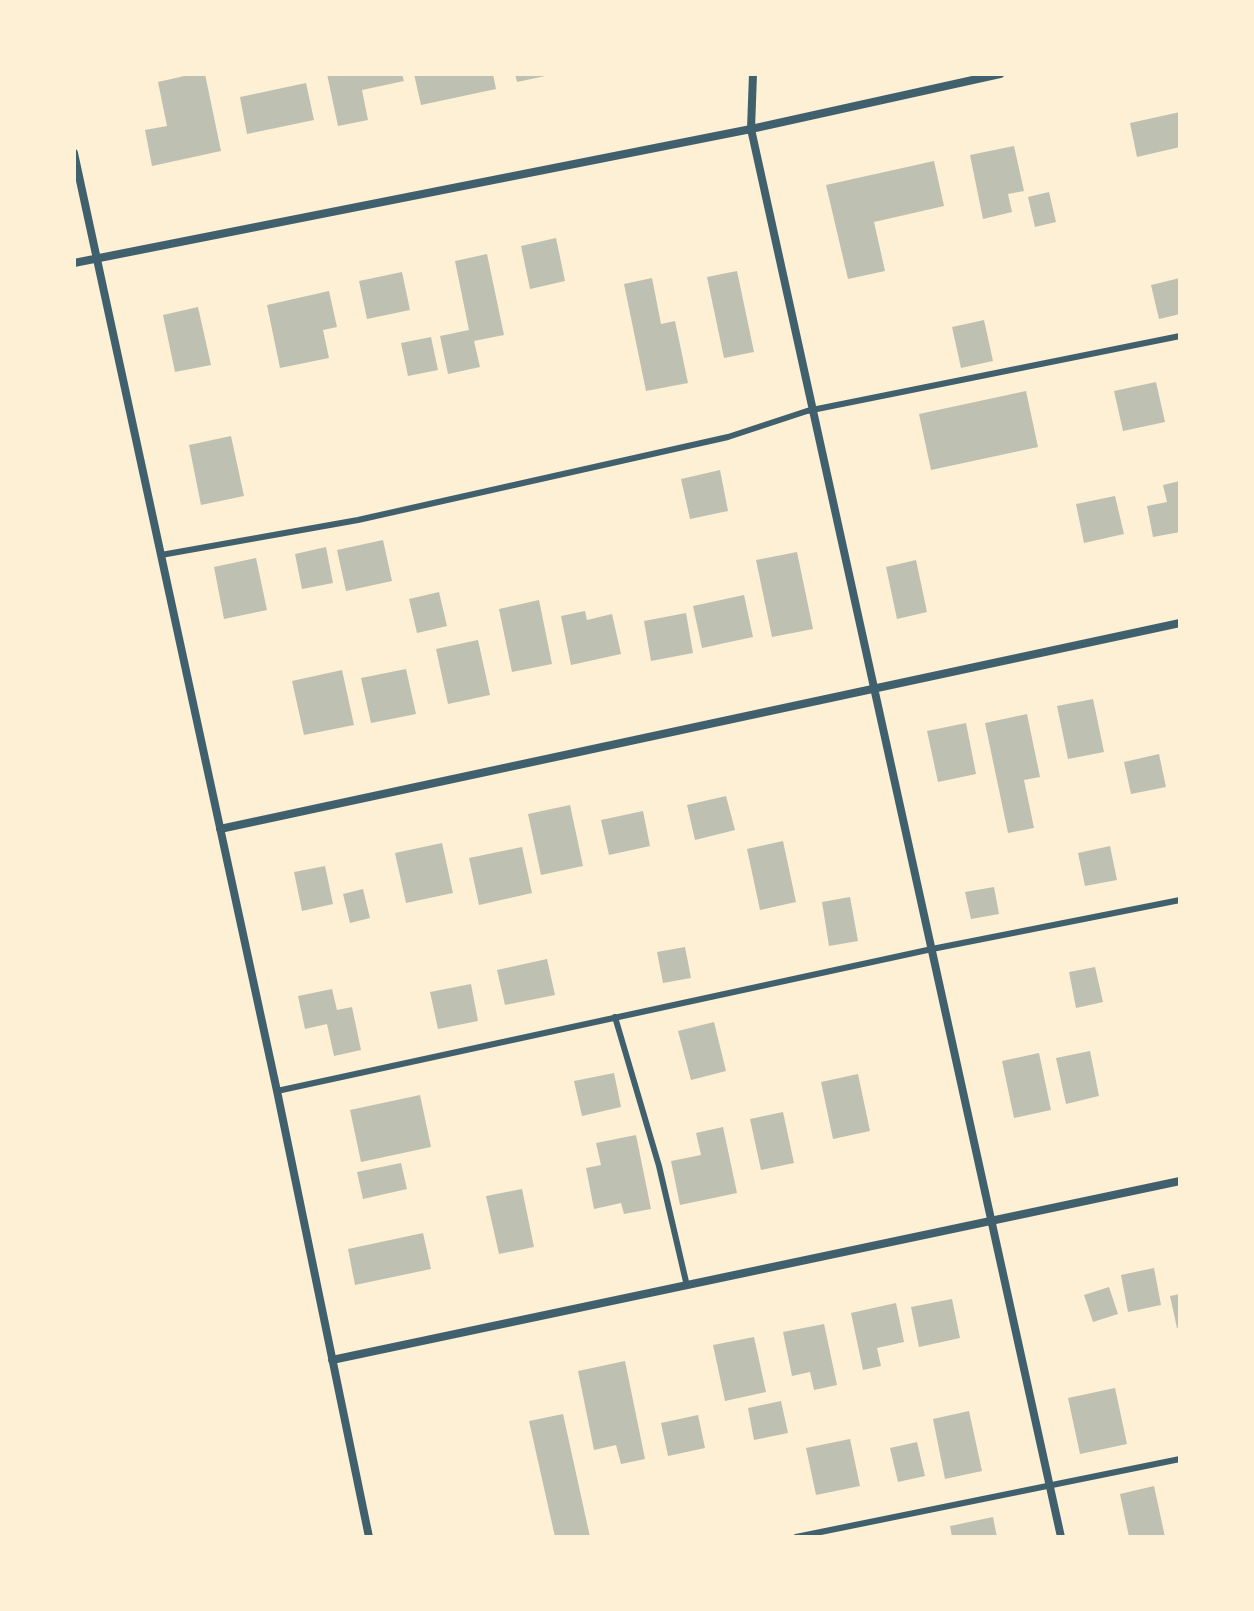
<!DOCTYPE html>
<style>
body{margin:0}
#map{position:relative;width:1254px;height:1611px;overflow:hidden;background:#fdf0d5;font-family:Arial,sans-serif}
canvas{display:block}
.frame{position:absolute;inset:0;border:76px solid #fdf0d5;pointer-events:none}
</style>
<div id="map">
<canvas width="1254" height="1611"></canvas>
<div class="frame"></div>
</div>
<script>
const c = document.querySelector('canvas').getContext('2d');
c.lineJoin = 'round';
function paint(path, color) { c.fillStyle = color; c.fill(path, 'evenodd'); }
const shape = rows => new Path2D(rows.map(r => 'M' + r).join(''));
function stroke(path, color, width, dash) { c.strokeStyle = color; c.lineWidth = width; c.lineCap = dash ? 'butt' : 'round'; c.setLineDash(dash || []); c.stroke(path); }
const building = shape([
 [193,74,205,74,221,151,152,166,145,130,167,126,158,82],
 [327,74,402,74,404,81,362,90,368,120,338,126],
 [414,74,493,74,496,89,421,105],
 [515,74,550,74,550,75,517,82],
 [306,83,314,120,247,134,240,97],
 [1180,112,1180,147,1137,157,1130,123],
 [1014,146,1024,191,1008,194,1012,212,983,219,970,155],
 [934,161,944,206,874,222,885,271,848,279,826,185],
 [1049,192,1056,222,1035,227,1028,197],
 [556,238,565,281,530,289,521,246],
 [487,254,504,335,474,341,480,367,448,374,440,336,469,330,455,261],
 [737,271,754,352,724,358,707,277],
 [402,272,410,310,367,319,359,281],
 [652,278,661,324,675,321,688,383,646,391,624,284],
 [1180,278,1180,314,1159,319,1151,285],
 [329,291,337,327,323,330,329,358,280,368,267,305],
 [198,307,211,365,175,372,163,315],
 [984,320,993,361,961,368,952,327],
 [431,337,438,370,408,376,401,343],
 [1156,382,1165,422,1123,431,1114,391],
 [1026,391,1038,447,931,470,919,414],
 [231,436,244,496,201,505,189,445],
 [720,470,728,511,690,519,681,479],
 [1180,481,1180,532,1153,537,1147,506,1167,502,1163,485],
 [1115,496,1124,534,1084,543,1076,504],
 [383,540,392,581,346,591,337,550],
 [326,547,333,583,302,589,295,554],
 [797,552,813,629,772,637,756,560],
 [256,558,267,610,224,619,214,567],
 [916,560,927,612,897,619,886,567],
 [439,592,447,626,417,633,409,599],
 [744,595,753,637,702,648,693,606],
 [539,600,552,664,512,672,499,609],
 [585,611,587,620,612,614,621,654,571,665,561,616],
 [686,613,693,653,651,661,644,621],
 [478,640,490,695,448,704,436,649],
 [406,669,416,714,371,723,361,678],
 [342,670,354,725,304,735,292,681],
 [1093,699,1104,752,1068,759,1057,706],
 [1027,714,1040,777,1024,780,1034,828,1008,833,985,723],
 [966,723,976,774,938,782,927,731],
 [1159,754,1166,787,1131,794,1124,762],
 [726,796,735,830,695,840,687,805],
 [570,805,583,866,541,875,528,814],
 [643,811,650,846,609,855,601,820],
 [783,841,796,902,760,910,747,849],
 [442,843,453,893,406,903,395,853],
 [1110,846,1117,880,1085,886,1078,853],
 [522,847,532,893,479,905,469,858],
 [325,866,333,904,302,911,294,872],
 [994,887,999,914,971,919,965,892],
 [363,889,370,918,350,923,343,894],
 [850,897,858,941,829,946,822,902],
 [685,947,691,978,663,983,657,952],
 [547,959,555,995,505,1005,497,970],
 [1095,967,1103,1002,1076,1008,1069,972],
 [471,984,478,1021,438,1029,430,992],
 [332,989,337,1010,352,1007,361,1050,334,1056,327,1024,305,1029,298,996],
 [714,1022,726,1071,691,1080,678,1031],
 [1090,1051,1099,1096,1066,1104,1056,1058],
 [1039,1053,1051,1110,1014,1118,1002,1061],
 [614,1073,621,1107,582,1116,574,1081],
 [858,1074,870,1131,833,1139,821,1082],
 [420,1095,431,1147,361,1162,350,1110],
 [783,1112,794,1163,761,1170,750,1119],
 [723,1127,737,1193,680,1205,671,1161,701,1155,696,1133],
 [636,1135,651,1209,624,1214,621,1203,594,1209,586,1168,601,1165,596,1143],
 [401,1163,407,1189,363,1199,357,1172],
 [522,1189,534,1247,499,1254,486,1196],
 [423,1233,431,1269,355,1285,348,1249],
 [1154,1268,1161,1305,1128,1312,1121,1275],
 [1109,1287,1118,1314,1093,1322,1084,1295],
 [1180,1294,1180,1327,1177,1328,1170,1296],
 [952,1299,960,1338,919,1347,911,1307],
 [896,1303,904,1342,877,1348,881,1366,863,1370,851,1313],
 [824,1324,837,1385,814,1390,810,1372,792,1376,783,1332],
 [754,1337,766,1392,725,1401,713,1345],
 [625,1361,645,1459,621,1464,616,1445,594,1450,578,1371],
 [1115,1388,1127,1444,1080,1454,1068,1398],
 [781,1401,788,1433,754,1440,748,1408],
 [969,1411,982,1471,945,1479,933,1419],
 [563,1414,590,1537,555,1537,529,1421],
 [698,1415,705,1448,668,1456,661,1423],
 [850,1439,860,1486,816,1495,806,1448],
 [917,1442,925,1476,898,1482,890,1448],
 [1154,1486,1165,1537,1129,1537,1120,1494],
 [993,1517,997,1537,952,1537,950,1526]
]);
const service = shape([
 [161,555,358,520,728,437,807,411,1180,336],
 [615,1017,659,1166,687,1286],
 [277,1091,932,949,1180,900],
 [796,1537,1180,1459]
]);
const minor = shape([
 [753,74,751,129,1061,1537],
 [74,153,277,1091,369,1537],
 [74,263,751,129,1000,74],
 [220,829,1180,623],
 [332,1360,1180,1181]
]);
paint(building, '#bec0b2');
stroke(service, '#3f606c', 6);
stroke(minor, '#3f606c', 8);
</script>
